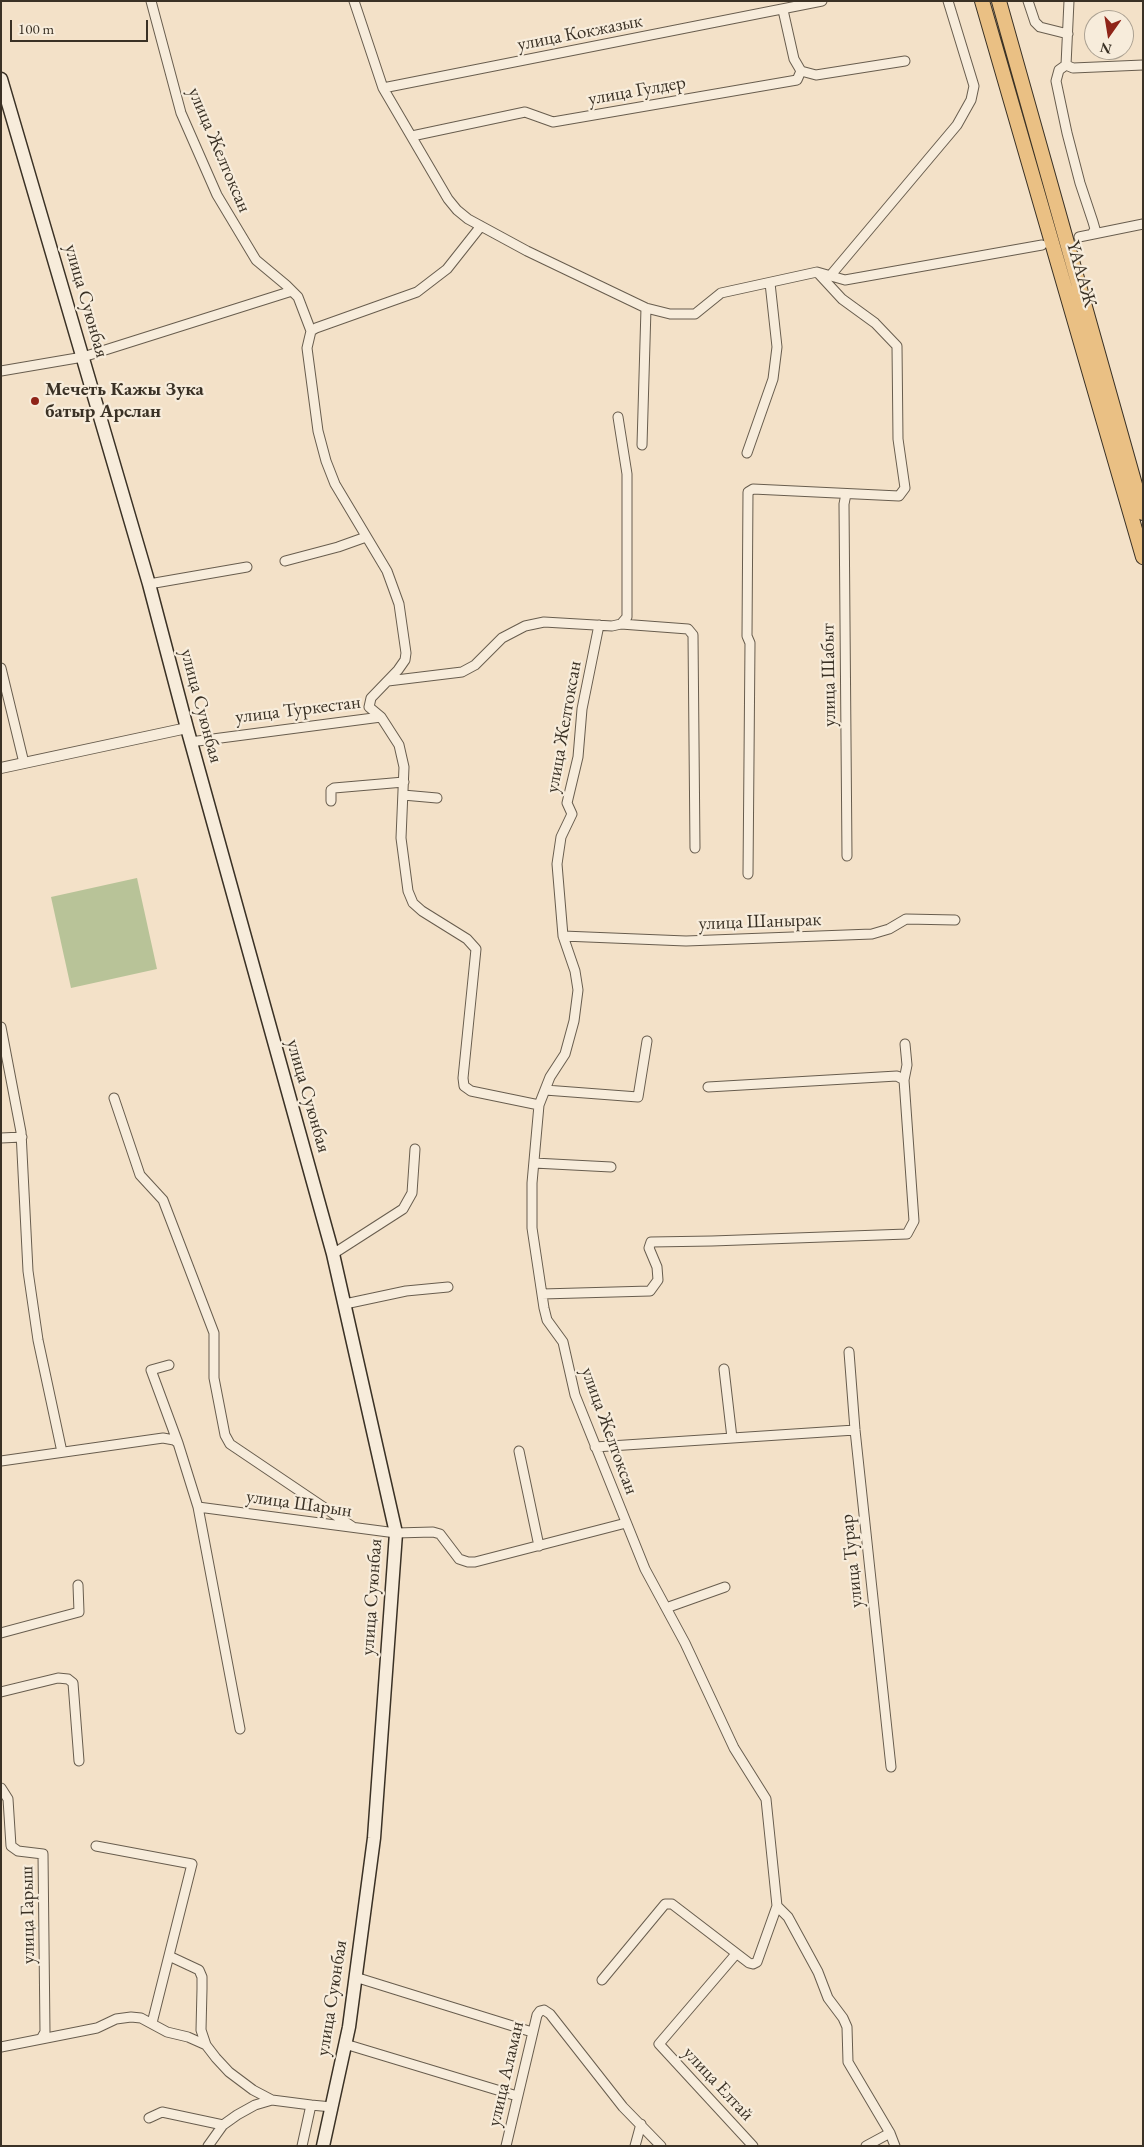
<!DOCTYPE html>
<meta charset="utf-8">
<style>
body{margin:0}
#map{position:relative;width:1144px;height:2147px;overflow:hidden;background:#f3e1c8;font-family:"EB Garamond",serif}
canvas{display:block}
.frame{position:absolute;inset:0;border:2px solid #3a3125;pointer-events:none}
.north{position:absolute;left:1084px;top:10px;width:50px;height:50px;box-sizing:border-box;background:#f7ecdb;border:1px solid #aba192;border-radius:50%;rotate:193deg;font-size:14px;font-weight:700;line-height:20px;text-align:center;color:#3a3125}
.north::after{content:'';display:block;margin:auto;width:18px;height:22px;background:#8f2418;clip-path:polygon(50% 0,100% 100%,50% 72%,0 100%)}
.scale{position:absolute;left:10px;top:20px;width:138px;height:22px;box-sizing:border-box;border:2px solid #3a3125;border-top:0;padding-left:6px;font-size:15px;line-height:18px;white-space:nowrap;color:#3a3125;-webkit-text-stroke:4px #f7ecdb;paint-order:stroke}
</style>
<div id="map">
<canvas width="1144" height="2147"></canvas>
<div class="frame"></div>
<div class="north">N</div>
<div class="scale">100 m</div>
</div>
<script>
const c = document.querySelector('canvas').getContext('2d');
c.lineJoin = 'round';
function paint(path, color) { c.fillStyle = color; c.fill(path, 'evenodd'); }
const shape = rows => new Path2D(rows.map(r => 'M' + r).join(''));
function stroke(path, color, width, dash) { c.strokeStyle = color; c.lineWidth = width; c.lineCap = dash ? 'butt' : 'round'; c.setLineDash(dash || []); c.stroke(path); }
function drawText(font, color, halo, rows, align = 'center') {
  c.font = font + ' "EB Garamond",serif'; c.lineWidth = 4.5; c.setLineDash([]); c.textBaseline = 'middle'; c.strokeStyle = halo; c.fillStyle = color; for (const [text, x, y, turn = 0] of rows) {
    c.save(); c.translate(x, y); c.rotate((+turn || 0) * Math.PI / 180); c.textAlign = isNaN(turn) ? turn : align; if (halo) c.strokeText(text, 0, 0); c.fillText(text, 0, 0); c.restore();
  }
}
const green = shape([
 [137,878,157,969,71,988,51,897]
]);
const minor = shape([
 [151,1,181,113,217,195,256,260,286,285,298,297,311,331],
 [354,1,383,88,448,199,457,210,468,219,527,251,646,308,670,314,695,314,721,293,817,272,845,280,1042,245],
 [1028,1,1035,22,1040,27,1068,34],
 [1069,1,1066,65,1073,68,1143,65],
 [1066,65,1059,70,1056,81,1067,133,1080,183,1093,222,1095,229,1092,234],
 [801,71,816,75,905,61],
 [383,88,822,1],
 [412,136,525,112,553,122,797,80,801,71,794,59,783,10],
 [481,226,447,269,417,292,316,328,311,331,307,348,318,431,326,461,335,484,387,571,399,604,406,653,405,660,398,670,371,698,369,707,381,717,399,745,404,767,401,838,408,891,413,903,422,911,467,939,476,949,463,1078,464,1086,471,1091,539,1105],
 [1079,237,1143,224],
 [830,276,957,125,971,100,974,86,948,1],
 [1,371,83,357,292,291],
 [642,445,646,308],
 [747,453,773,379,777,347,770,283],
 [846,494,844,504,847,856],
 [285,561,338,547,366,537],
 [149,584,247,567],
 [621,624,688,629,693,635,695,848],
 [599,625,582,709,578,757,567,803,572,814,561,837,557,864,563,936,575,971,578,990,574,1021,565,1054,550,1077,539,1105,532,1183,532,1228,544,1308,547,1320,563,1342,575,1395,645,1569,685,1643,734,1748,766,1799,777,1906,788,1917,818,1972,828,1998,843,2018,847,2027,848,2062,890,2133,895,2146],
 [1,668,24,763],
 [388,681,462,672,475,665,502,638,525,626,544,622,612,626,621,624,627,617,627,474,618,417],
 [190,742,381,717],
 [403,795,437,798],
 [331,801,331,790,334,788,404,782],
 [748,874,750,643,747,636,748,492,753,489,899,496,905,488,898,439,897,346,875,323,842,299,818,273],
 [563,936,686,941,872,934,889,929,906,919,955,920],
 [1,1027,21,1132,28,1271,38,1340,62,1452],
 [904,1080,907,1065,905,1044],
 [545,1090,638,1097,647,1041],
 [114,1098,140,1175,163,1200,214,1333,214,1378,225,1435,230,1444,353,1527],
 [1,1138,22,1137],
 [534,1163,611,1167],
 [333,1254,403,1209,412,1193,415,1149],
 [542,1294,650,1291,658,1280,657,1267,649,1248,651,1242,712,1241,907,1234,914,1221,904,1080,897,1076,708,1087],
 [345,1304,406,1291,448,1287],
 [849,1352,855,1430,891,1767],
 [169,1365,151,1370,178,1443],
 [724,1369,732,1438],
 [595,1447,855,1430],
 [519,1451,539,1546],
 [1,1461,163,1438,174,1440,178,1443,198,1507,240,1729],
 [198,1507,396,1533,433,1532,440,1534,459,1559,468,1562,475,1562,626,1523],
 [666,1608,725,1587],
 [1,1633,79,1612,78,1585],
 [1,1692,58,1678,68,1679,73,1683,79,1761],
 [1,1788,8,1799,11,1846,18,1851,43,1854,45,2032,41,2039],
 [96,1846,192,1864,152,2023],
 [736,1954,659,2044,753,2146],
 [169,1956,199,1970,202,1977,202,1989,201,2030,206,2045,216,2058,229,2072,253,2090,272,2100,311,2105],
 [355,1977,532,2032],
 [602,1980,665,1904,672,1904,749,1963,753,1964,757,1962,777,1906],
 [345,2044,517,2096],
 [1,2047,97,2028,116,2019,131,2017,141,2018,167,2032,188,2037,206,2045],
 [149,2118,162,2112,223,2125],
 [208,2146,223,2125,237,2115,255,2105,272,2100],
 [302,2146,311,2105,332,2107],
 [506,2146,537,2015,540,2011,544,2010,550,2014,623,2107,661,2146],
 [635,2146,641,2124],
 [866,2146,890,2133]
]);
const tertiary = shape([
 [1,768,187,728]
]);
const secondary = shape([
 [1,79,149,584,187,728,333,1254,396,1533,374,1838,349,2027,323,2146]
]);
const trunk = shape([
 [982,1,1143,557],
 [999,1,1143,513]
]);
const markers = [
 [35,401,5,"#8f2418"]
];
const streetNames = [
 ["улица Кокжазык",580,33,-11],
 ["улица Гулдер",637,91,-10],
 ["улица Желтоксан",219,150,67],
 ["ҮАААЖ",1081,274,74],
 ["улица Суюнбая",86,301,74],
 ["улица Шабыт",829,675,-91],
 ["улица Суюнбая",201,706,75],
 ["улица Туркестан",298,710,-7],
 ["улица Желтоксан",564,727,-80],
 ["улица Шанырак",760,922,-2],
 ["улица Суюнбая",308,1096,74],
 ["улица Желтоксан",609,1431,70],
 ["улица Шарын",299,1504,8],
 ["улица Турар",852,1561,-96],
 ["улица Суюнбая",372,1597,-86],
 ["улица Гарыш",28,1915,-91],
 ["улица Суюнбая",332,1998,-81],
 ["улица Аламан",506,2074,-77],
 ["улица Елтай",718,2084,47]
];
const poiNames = [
 ["Мечеть Кажы Зука",45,390],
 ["батыр Арслан",45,412]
];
paint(green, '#b8c398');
stroke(minor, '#685d4e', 11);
stroke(tertiary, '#685d4e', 12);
stroke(secondary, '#3a3125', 15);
stroke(trunk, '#3a3125', 16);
stroke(minor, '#f7ecdb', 9);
stroke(tertiary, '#f7ecdb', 10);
stroke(secondary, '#f7ecdb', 12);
stroke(trunk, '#eac084', 14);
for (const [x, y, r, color] of markers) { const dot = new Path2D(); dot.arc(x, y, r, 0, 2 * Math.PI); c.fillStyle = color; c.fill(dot); stroke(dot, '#f7ecdb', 2); }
drawText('19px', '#3a3125', '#f7ecdb', streetNames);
drawText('bold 19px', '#3a3125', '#f7ecdb', poiNames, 'left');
</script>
